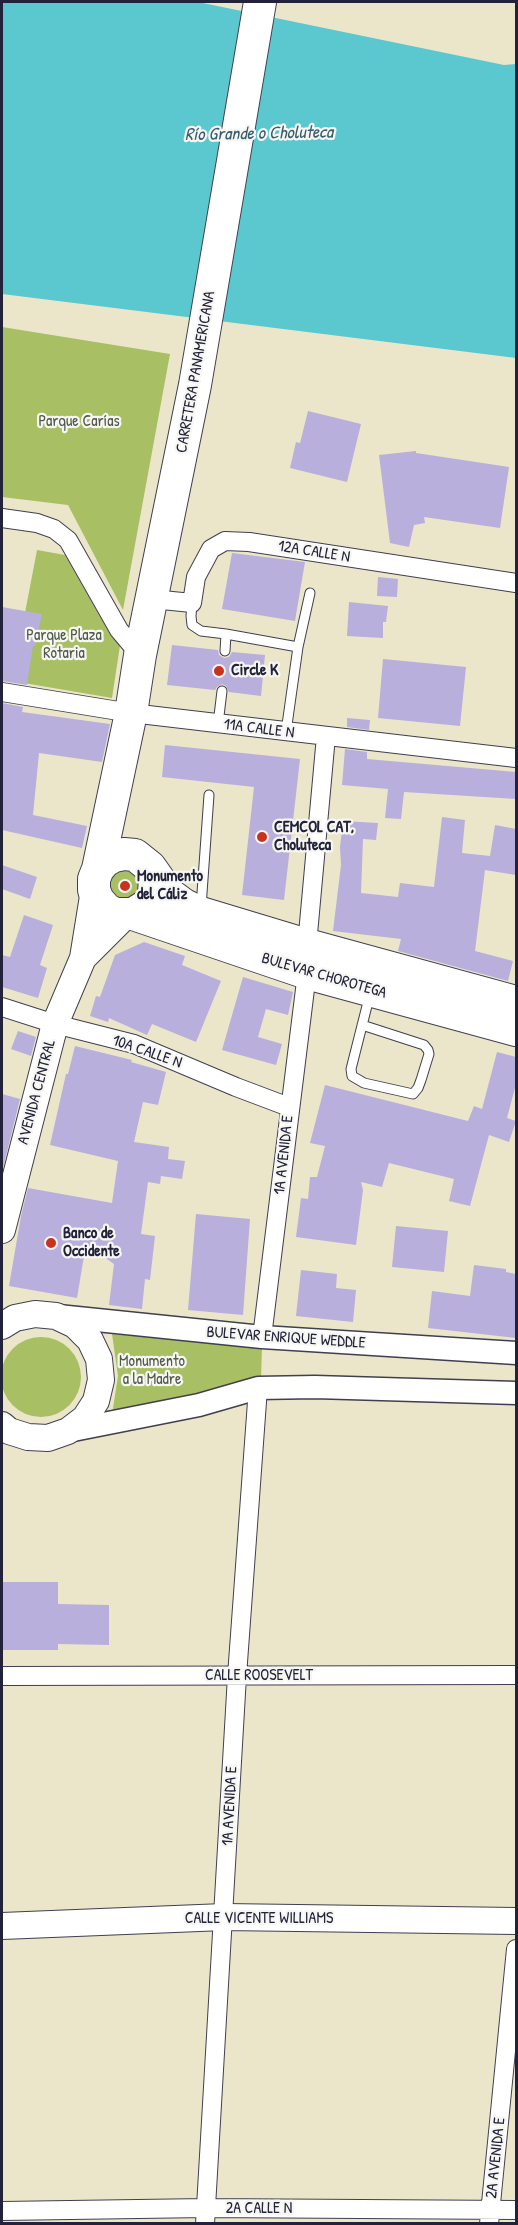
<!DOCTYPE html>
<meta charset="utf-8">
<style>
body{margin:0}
#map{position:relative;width:518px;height:2225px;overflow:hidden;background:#ebe6c9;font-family:"Patrick Hand",sans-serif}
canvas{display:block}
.frame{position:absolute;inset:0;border:3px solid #22223b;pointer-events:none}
</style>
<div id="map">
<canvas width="518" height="2225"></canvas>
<div class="frame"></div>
</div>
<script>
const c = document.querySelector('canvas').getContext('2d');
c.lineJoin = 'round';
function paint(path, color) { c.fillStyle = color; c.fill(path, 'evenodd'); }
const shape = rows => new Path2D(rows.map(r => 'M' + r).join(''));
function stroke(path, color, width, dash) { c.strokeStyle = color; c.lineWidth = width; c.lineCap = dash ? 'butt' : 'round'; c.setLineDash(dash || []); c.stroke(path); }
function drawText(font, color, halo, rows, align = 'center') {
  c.font = font + ' "Patrick Hand",sans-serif'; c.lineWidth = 4.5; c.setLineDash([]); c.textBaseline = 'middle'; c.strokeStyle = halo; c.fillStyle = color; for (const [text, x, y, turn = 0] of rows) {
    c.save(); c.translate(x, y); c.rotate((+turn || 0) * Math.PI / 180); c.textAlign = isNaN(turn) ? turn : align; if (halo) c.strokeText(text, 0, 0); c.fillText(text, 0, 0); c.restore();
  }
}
const green = shape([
 [2,327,170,354,123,610,68,505,2,497],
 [37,550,65,555,112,637,121,639,112,698,12,681],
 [121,862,149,885,117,908,103,876],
 [112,1334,262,1347,261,1379,112,1415,118,1376],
 '1 1377a40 40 0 1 1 80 0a40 40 0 1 1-80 0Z'
]);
const water = shape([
 [2,2,198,2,504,65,516,64,516,358,2,294]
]);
const building = shape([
 [308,411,361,424,347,482,290,468,296,442,300,443],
 [416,451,416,453,509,467,500,528,424,517,425,523,414,525,409,547,390,543,379,455],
 [232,553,305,562,295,621,222,609],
 [378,577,398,579,397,597,377,596],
 [349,602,388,606,386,622,383,622,383,638,347,636],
 [2,607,42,614,35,646,33,646,27,685,2,681],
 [172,645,218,650,219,655,224,658,229,657,232,652,265,655,261,696,229,692,226,686,222,684,217,687,215,690,167,685],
 [383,659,466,667,460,726,378,718],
 [2,703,23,707,22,712,110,724,102,762,39,753,33,815,87,826,82,848,2,830],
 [347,718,370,720,369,730,347,727],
 [165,745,300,759,284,900,242,895,254,787,162,777],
 [345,749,367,752,367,759,516,772,516,799,404,792,401,819,385,818,388,789,342,785],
 [442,817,465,820,462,853,490,856,495,825,516,829,516,875,485,870,475,951,513,961,508,981,398,951,401,939,333,931,341,865,340,847,343,821,378,823,376,840,363,839,361,893,398,897,400,883,434,887],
 [2,865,37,877,30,899,2,889],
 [24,915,53,925,40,965,47,968,38,998,2,987,2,955,10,957],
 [144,942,185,956,182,965,221,981,196,1042,152,1024,147,1035,109,1018,108,1022,90,1016,96,996,100,997,115,955],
 [243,977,293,992,288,1015,266,1009,258,1037,282,1044,276,1065,222,1050],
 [18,1031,36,1037,31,1056,11,1049],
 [75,1046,132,1060,131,1062,166,1072,158,1105,143,1102,134,1142,169,1147,168,1159,185,1161,182,1179,161,1176,160,1184,148,1182,141,1234,155,1236,150,1280,145,1279,142,1309,109,1305,114,1264,86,1244,77,1298,9,1286,21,1216,28,1188,112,1203,118,1161,50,1145,66,1074,68,1074],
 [497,1052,516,1057,516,1084,507,1118,516,1121,509,1142,489,1135,470,1206,449,1201,454,1179,389,1163,382,1187,361,1182,363,1190,356,1245,296,1237,301,1198,308,1199,310,1177,317,1177,325,1146,310,1143,325,1085,468,1121,474,1106,482,1109],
 [2,1094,20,1099,2,1172],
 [196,1214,250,1219,243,1315,188,1310],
 [396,1226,448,1231,444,1272,392,1267],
 [474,1265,506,1269,506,1272,516,1274,516,1338,428,1328,432,1291,470,1296],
 [301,1270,337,1274,336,1288,356,1290,353,1322,296,1316],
 [2,1582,58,1582,58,1604,109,1605,109,1645,58,1644,58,1650,2,1650]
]);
const service = shape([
 [192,603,191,616,192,625,201,631,226,634,225,651],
 [226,634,298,647],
 [218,724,222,691],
 [286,732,298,647,310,593],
 [201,907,209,795],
 [362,1025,424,1045,428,1050,429,1054,421,1080,418,1088,413,1094,364,1083,352,1076,351,1069,370,994]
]);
const minor = shape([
 [2,518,37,523,54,529,68,540,119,630,140,655],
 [152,599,192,603,196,577,211,549,225,541,249,542,516,583],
 [2,692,131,713,516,758],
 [307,945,326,736],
 [2,1007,55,1024,134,1044,236,1087,289,1107],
 [262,1337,307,973],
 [2,1676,516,1675],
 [2,2211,206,2208,516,2210],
 [205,2224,237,1676,258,1388],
 [489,2224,516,1949]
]);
const tertiary = shape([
 [58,1316,262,1337,516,1353],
 [68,1431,199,1405,258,1388,315,1387,516,1393]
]);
const secondary = shape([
 [83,958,126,915],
 [2,1230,55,1024,83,958,94,890],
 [2,1326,15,1318,35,1314,56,1316,75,1325,90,1340,99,1359,101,1380,96,1401,85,1418,68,1431,48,1438,28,1437,9,1431,2,1425],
 [2,1926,224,1917,516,1921]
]);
const trunk = shape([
 [98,869,131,713,140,655,195,385,260,2],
 [155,876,154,895,149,904,133,914,115,914,106,909,98,900,94,890,94,879,98,869,105,861,114,856,124,854,135,855,150,867,169,894,184,905,201,913,307,945,516,1002],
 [133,914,307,973,516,1030]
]);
const markers = [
 [219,671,6,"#c8321e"],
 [262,837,6,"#c8321e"],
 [125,886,6,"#c8321e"],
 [51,1243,6,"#c8321e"]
];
const streetNames = [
 ["CARRETERA PANAMERICANA",196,372,-80],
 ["12A CALLE N",314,552,9],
 ["11A CALLE N",259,729,7],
 ["BULEVAR CHOROTEGA",324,976,16],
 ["10A CALLE N",147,1052,19],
 ["AVENIDA CENTRAL",37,1092,-75],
 ["1A AVENIDA E",284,1155,-84],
 ["BULEVAR ENRIQUE WEDDLE",286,1338,4],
 ["CALLE ROOSEVELT",259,1676],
 ["1A AVENIDA E",230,1806,-87],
 ["CALLE VICENTE WILLIAMS",259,1919],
 ["2A AVENIDA E",496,2158,-84],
 ["2A CALLE N",259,2209]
];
const parkNames = [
 ["Parque Carías",79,422],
 ["Parque Plaza",64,636],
 ["Rotaria",64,654],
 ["Monumento",152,1362],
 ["a la Madre",152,1380]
];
const poiNames = [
 ["Circle K",231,671],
 ["CEMCOL CAT,",274,828],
 ["Choluteca",274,846],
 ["Monumento",137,877],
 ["del Cáliz",137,895],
 ["Banco de",63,1234],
 ["Occidente",63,1252]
];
const waterNames = [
 ["Río Grande o Choluteca",259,134,-1]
];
paint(green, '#a8bf64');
paint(water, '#5ac8ce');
paint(building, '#b8afdc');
stroke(service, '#403f50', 11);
stroke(minor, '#403f50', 20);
stroke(tertiary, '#403f50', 25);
stroke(secondary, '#403f50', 28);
stroke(trunk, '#403f50', 34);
stroke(service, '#fff', 9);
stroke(minor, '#fff', 18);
stroke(tertiary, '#fff', 22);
stroke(secondary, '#fff', 26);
stroke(trunk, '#fff', 32);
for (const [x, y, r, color] of markers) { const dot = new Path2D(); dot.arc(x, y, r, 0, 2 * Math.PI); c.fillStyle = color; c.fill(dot); stroke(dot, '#f6f6f2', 2); }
drawText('16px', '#22223b', '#f6f6f2', streetNames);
drawText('16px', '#515949', '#f6f6f2', parkNames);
drawText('bold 16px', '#22223b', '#f6f6f2', poiNames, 'left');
drawText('italic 18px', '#365c6e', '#f6f6f2', waterNames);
</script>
